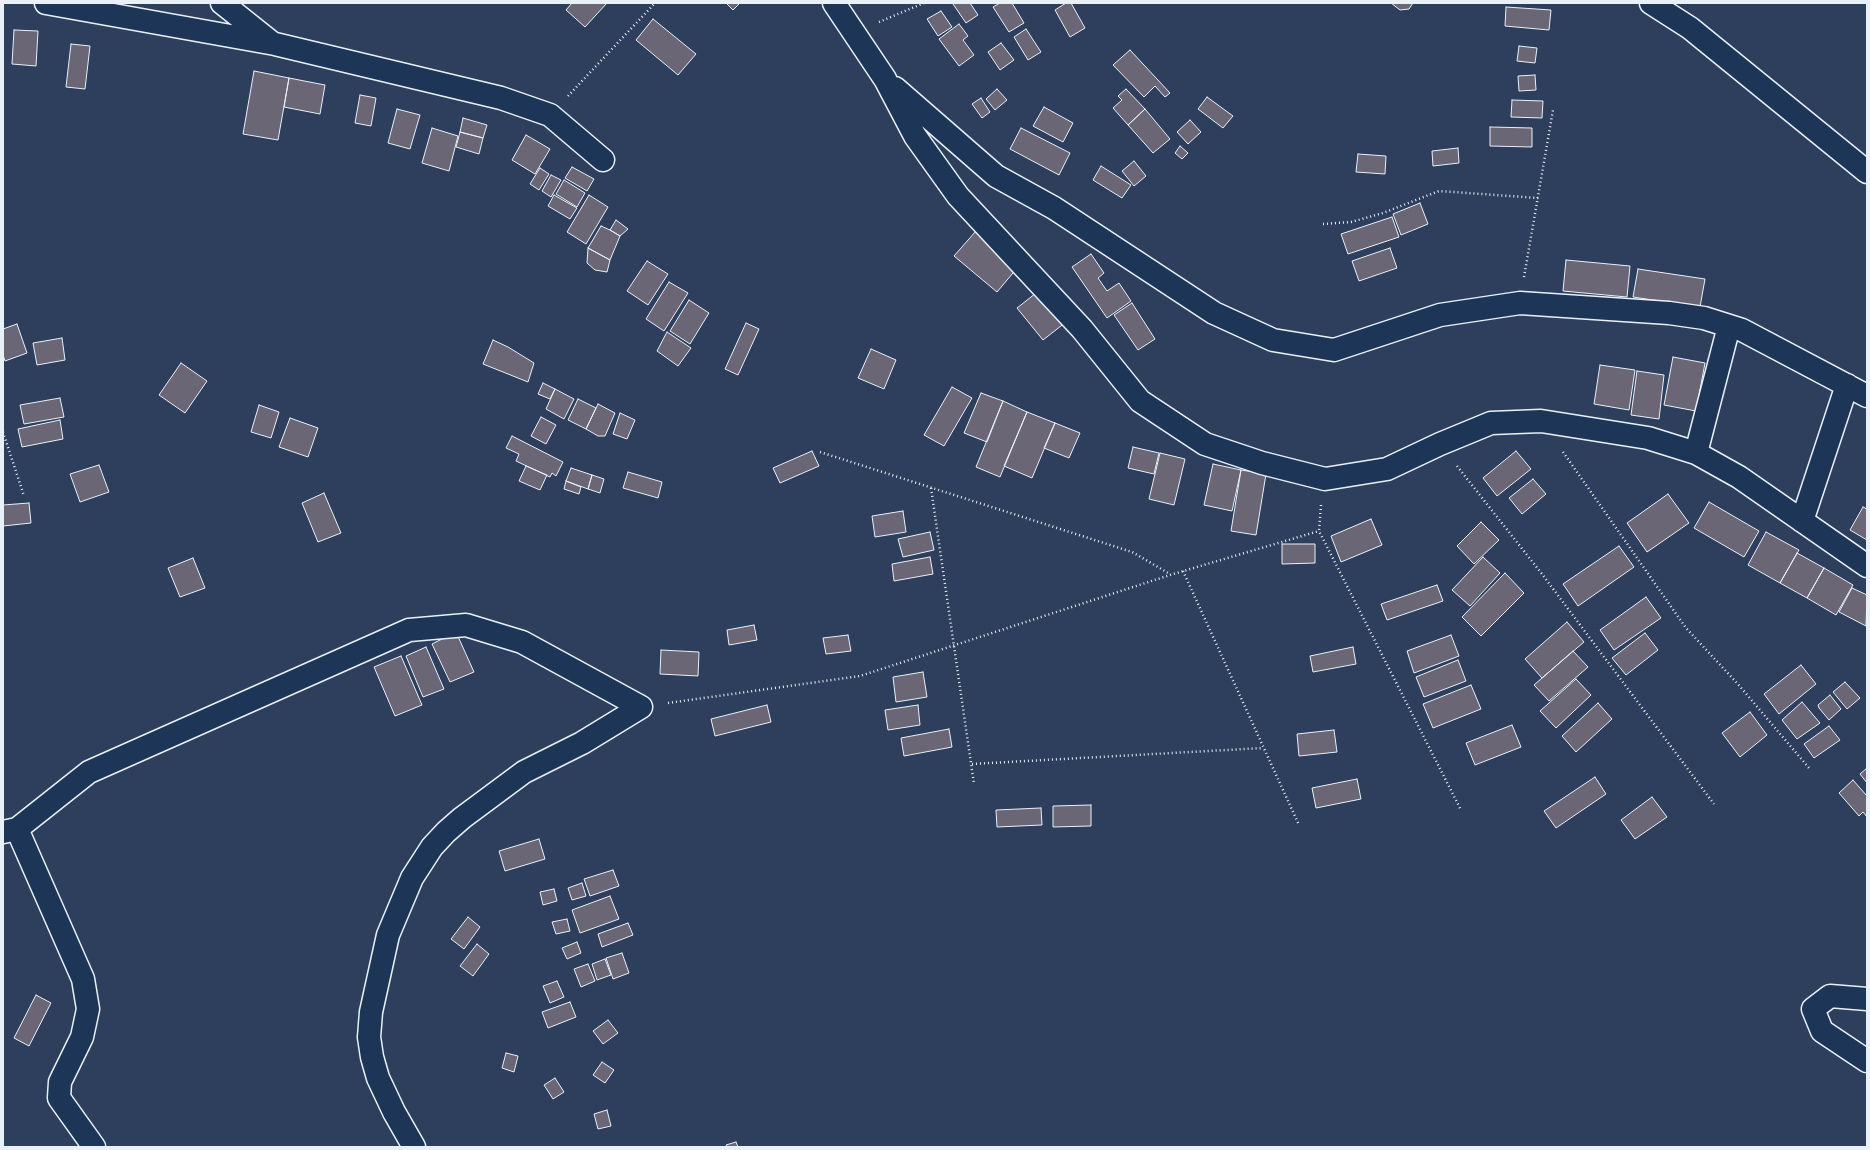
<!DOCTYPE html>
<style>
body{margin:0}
#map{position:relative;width:1870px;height:1150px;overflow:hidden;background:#2d3f5d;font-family:"Patrick Hand",sans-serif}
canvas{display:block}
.frame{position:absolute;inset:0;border:4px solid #e8f1f8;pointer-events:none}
</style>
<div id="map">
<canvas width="1870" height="1150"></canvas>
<div class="frame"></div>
</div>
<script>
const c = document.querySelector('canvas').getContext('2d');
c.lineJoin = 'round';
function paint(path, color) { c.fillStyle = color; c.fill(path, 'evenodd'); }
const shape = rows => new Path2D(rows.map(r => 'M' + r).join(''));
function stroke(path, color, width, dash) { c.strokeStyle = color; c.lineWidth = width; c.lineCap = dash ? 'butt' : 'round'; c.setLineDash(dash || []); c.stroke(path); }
const building = shape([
 [572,3,607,3,585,27,566,10,572,3],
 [726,3,740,3,733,10,726,3],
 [954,3,970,3,978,15,966,23,953,4,954,3],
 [1000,3,1012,3,1024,23,1009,32,993,7,1000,3],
 [1066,3,1071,3,1085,28,1070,37,1055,10,1066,3],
 [1391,3,1413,3,1409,9,1400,10,1391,3],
 [1506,7,1551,10,1549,30,1505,26,1506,7],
 [941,11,952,27,938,36,927,19,941,11],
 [653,19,696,54,678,75,636,40,653,19],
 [959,24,968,36,963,40,974,55,959,66,939,39,959,24],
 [1026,29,1041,52,1028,60,1014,37,1026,29],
 [14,30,38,31,36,66,12,64,14,30],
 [1001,43,1014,60,1000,70,988,52,1001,43],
 [71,44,90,46,85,89,66,87,71,44],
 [1519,46,1537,48,1535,63,1517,61,1519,46],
 [1130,50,1170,93,1165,97,1155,86,1144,97,1113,65,1130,50],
 [254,71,289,78,278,140,243,134,254,71],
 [1535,75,1536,90,1519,91,1518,76,1535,75],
 [289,78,325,85,320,114,284,107,289,78],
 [997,89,1007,100,995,110,986,99,997,89],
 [1126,89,1145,109,1128,125,1113,108,1122,100,1118,96,1126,89],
 [360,95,376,98,371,126,355,123,360,95],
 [1207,97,1233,116,1223,128,1198,109,1207,97],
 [981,98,990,112,982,118,972,104,981,98],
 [1512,100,1543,101,1542,118,1511,117,1512,100],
 [1044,107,1073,123,1063,142,1033,126,1044,107],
 [397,109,420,115,410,149,388,143,397,109],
 [1145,109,1170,139,1153,153,1128,125,1145,109],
 [463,118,487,125,483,138,460,132,463,118],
 [1190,120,1201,132,1188,144,1177,132,1190,120],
 [1490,127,1532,128,1532,147,1490,146,1490,127],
 [432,128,458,136,449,171,422,163,432,128],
 [1021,128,1070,153,1059,175,1010,149,1021,128],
 [460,132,483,138,479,154,456,147,460,132],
 [526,135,550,149,535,174,512,160,526,135],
 [1180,146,1188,153,1182,159,1175,153,1180,146],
 [1458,148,1459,163,1433,166,1432,151,1458,148],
 [1358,154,1386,156,1385,174,1356,172,1358,154],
 [1134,161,1146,176,1134,186,1122,171,1134,161],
 [1101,166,1131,185,1122,198,1093,180,1101,166],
 [572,167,594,179,587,191,565,178,572,167],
 [540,168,549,174,539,190,530,184,540,168],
 [551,175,561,180,551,197,542,191,551,175],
 [564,180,585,193,577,207,556,194,564,180],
 [554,195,577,208,570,219,548,206,554,195],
 [589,195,608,207,586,244,567,232,589,195],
 [1420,203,1428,224,1401,235,1393,214,1420,203],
 [1392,217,1399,237,1348,254,1341,234,1392,217],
 [616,220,628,229,620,236,610,230,616,220],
 [601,226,610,230,620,236,610,260,588,248,601,226],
 [976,231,1018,267,997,292,954,256,976,231],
 [588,248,610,260,607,272,595,270,587,263,588,248],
 [1390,248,1397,268,1359,281,1352,261,1390,248],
 [1091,254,1104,273,1098,278,1107,291,1119,283,1131,301,1107,318,1072,267,1091,254],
 [1566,260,1630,266,1627,297,1563,291,1566,260],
 [647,261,668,274,648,305,627,291,647,261],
 [1638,269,1705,279,1700,307,1633,297,1638,269],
 [669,282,688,293,664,331,646,319,669,282],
 [1040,290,1066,322,1043,340,1017,308,1040,290],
 [689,300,709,313,690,344,670,331,689,300],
 [1132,303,1155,339,1138,350,1114,315,1132,303],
 [746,323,759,329,738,375,725,369,746,323],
 [17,324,27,353,5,361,3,355,3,329,17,324],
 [667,332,691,348,678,366,657,351,667,332],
 [62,338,65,360,37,365,33,343,62,338],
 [493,340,508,347,534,363,528,382,483,364,493,340],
 [871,349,896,360,884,389,858,378,871,349],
 [1673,357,1705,363,1696,411,1664,405,1673,357],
 [181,363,207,381,185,413,159,395,181,363],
 [1600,365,1635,370,1629,410,1594,404,1600,365],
 [1637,371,1664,375,1659,419,1631,415,1637,371],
 [543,383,555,389,550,399,538,394,543,383],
 [952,387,972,398,944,446,924,435,952,387],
 [555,389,574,399,564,419,546,409,555,389],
 [981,393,1003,401,987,442,964,433,981,393],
 [60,398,64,417,24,424,20,405,60,398],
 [578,399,596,408,586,429,568,420,578,399],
 [1003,401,1027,412,1000,477,976,467,1003,401],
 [598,404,615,413,605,436,598,436,586,429,598,404],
 [259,405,279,412,271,438,251,432,259,405],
 [1027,412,1055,423,1032,478,1004,466,1027,412],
 [620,413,635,420,627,439,613,434,620,413],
 [541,417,556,425,546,444,531,436,541,417],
 [290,418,318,428,308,457,279,447,290,418],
 [60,420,63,439,22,447,18,429,60,420],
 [1055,423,1080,433,1069,458,1044,448,1055,423],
 [512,436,563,462,556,476,552,473,550,477,516,461,519,454,506,448,512,436],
 [1133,447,1159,453,1154,474,1128,468,1133,447],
 [812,451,819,466,780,483,773,468,812,451],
 [1516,451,1531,469,1497,496,1483,478,1516,451],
 [1160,453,1185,459,1174,505,1149,499,1160,453],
 [1213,464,1241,470,1232,511,1204,505,1213,464],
 [99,465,109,492,80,502,70,474,99,465],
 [526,466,547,475,540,490,519,481,526,466],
 [571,468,592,475,588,489,566,481,571,468],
 [1241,470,1266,474,1256,535,1231,531,1241,470],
 [628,472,662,482,658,498,623,488,628,472],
 [592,475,604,479,600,493,588,489,592,475],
 [1533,479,1546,494,1522,514,1509,498,1533,479],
 [566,481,581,487,579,494,564,489,566,481],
 [324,493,341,533,318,542,302,503,324,493],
 [1668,494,1689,523,1647,552,1627,523,1668,494],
 [1709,502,1759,531,1744,557,1694,528,1709,502],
 [29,503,31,523,3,526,3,505,29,503],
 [1863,507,1867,509,1867,540,1850,530,1863,507],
 [903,511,906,532,875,537,872,516,903,511],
 [1371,519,1382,545,1341,562,1331,536,1371,519],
 [1481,522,1499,540,1474,564,1457,546,1481,522],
 [930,532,934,550,903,557,898,539,930,532],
 [1766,532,1799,550,1780,583,1748,565,1766,532],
 [1282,544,1315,544,1315,563,1282,564,1282,544],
 [1619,546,1634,567,1578,606,1563,584,1619,546],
 [1797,553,1824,568,1807,598,1780,583,1797,553],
 [930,557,933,574,894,581,892,564,930,557],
 [1483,557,1500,573,1470,606,1452,590,1483,557],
 [193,558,205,588,180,597,168,568,193,558],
 [1824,568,1853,585,1836,615,1807,598,1824,568],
 [1505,573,1524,593,1481,636,1462,617,1505,573],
 [1437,585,1443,601,1387,620,1381,604,1437,585],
 [1852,588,1867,595,1866,626,1839,612,1852,588],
 [1646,597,1661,618,1614,650,1600,630,1646,597],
 [1567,622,1584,642,1542,678,1525,659,1567,622],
 [754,625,757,640,729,645,727,630,754,625],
 [456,632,474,672,450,682,432,644,456,632],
 [1645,633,1658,650,1626,675,1612,658,1645,633],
 [848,635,851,651,826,654,823,638,848,635],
 [1451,635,1459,656,1414,673,1407,651,1451,635],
 [426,647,444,689,423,697,406,656,426,647],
 [1353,647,1356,664,1313,672,1310,656,1353,647],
 [661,650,699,652,698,676,660,674,661,650],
 [1573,651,1588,667,1549,701,1534,685,1573,651],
 [401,656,422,705,395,716,374,667,401,656],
 [1458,660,1466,681,1424,697,1416,677,1458,660],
 [1801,665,1816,684,1779,714,1764,694,1801,665],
 [923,672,927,697,896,702,893,677,923,672],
 [1576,679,1591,695,1556,728,1540,711,1576,679],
 [1845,682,1860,698,1847,709,1833,692,1845,682],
 [1471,685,1481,709,1433,728,1423,704,1471,685],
 [1830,695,1841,709,1829,720,1819,708,1818,705,1830,695],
 [1802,702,1820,723,1797,739,1782,720,1802,702],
 [1598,703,1612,719,1576,752,1562,736,1598,703],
 [767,705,771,722,715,736,711,719,767,705],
 [918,705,920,725,888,730,885,710,918,705],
 [1750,712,1767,735,1740,757,1722,733,1750,712],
 [1512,725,1521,747,1475,765,1466,743,1512,725],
 [1829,726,1840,740,1814,758,1804,744,1829,726],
 [949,729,952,747,904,756,901,738,949,729],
 [1334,730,1337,752,1299,756,1297,734,1334,730],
 [1867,768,1867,783,1860,774,1867,768],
 [1595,777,1606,794,1556,828,1544,811,1595,777],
 [1357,779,1361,799,1316,808,1312,788,1357,779],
 [1853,780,1867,796,1867,817,1863,812,1859,816,1839,793,1853,780],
 [1652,797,1667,817,1635,839,1621,820,1652,797],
 [1091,805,1091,826,1053,827,1053,806,1091,805],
 [1041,808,1042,825,997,827,996,810,1041,808],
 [539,839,545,859,505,871,499,851,539,839],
 [613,870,619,886,590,896,584,879,613,870],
 [582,883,586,896,572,900,568,888,582,883],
 [554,889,557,901,543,905,540,892,554,889],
 [610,896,619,919,580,933,572,910,610,896],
 [468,917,480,927,464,949,451,939,468,917],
 [567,919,570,931,556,934,552,922,567,919],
 [628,923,633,935,602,947,598,934,628,923],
 [577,942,581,953,567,959,562,948,577,942],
 [477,944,489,954,473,976,460,966,477,944],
 [622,953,629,973,613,979,606,958,622,953],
 [605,959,611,975,597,980,592,964,605,959],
 [588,964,595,981,581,987,574,969,588,964],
 [557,981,564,997,550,1003,543,986,557,981],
 [36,995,51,1003,29,1046,14,1038,36,995],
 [570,1002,576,1017,548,1028,542,1012,570,1002],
 [608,1020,618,1033,603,1044,593,1031,608,1020],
 [506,1053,518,1056,514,1072,502,1068,506,1053],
 [602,1062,614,1070,605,1083,593,1075,602,1062],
 [555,1078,564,1092,553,1099,544,1085,555,1078],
 [607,1110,611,1126,598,1129,594,1114,607,1110],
 [736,1142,738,1147,727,1147,726,1145,736,1142]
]);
const path = shape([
 [879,22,924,3],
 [568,96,655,3],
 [1323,224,1351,222,1383,213,1439,191,1538,198],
 [1524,277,1553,110],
 [3,432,24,496],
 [820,452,1132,552,1170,574],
 [1563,452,1686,628,1737,683,1809,768],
 [1457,466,1542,574,1714,804],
 [931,488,974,784],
 [1321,505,1319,531,1461,810],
 [1183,571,1299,825],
 [668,703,860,676,1170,575,1319,531],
 [972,764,1263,748]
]);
const minor = shape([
 [46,3,275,44,501,98,550,115,603,160],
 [222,3,271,42],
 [834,3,885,79,915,136,958,196,1082,329,1140,401,1205,444,1262,463,1325,479,1387,469,1440,444,1491,423,1541,421,1648,438,1696,453,1739,477,1867,566],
 [1651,3,1690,28,1867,172],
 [895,88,996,176,1054,208,1214,313,1273,340,1334,350,1440,315,1520,303,1669,313,1704,318,1742,330,1867,396],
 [1696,453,1729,326],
 [1802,521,1847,385],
 [17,829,83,979,88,1009,82,1037,60,1082,59,1098,94,1147],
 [3,832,17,829,89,772,409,630,466,625,522,642,641,707,582,743,524,772,462,818,446,832,432,847,412,878,388,935,371,1012,369,1037,372,1057,378,1078,394,1112,414,1147],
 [1867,999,1830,996,1813,1009,1822,1031,1867,1061]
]);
paint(building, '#6b6676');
stroke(building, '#e8f1f8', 1);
stroke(minor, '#e8f1f8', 25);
stroke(path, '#e8f1f8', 2.5, [1, 3]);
stroke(minor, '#1d3557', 22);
</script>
